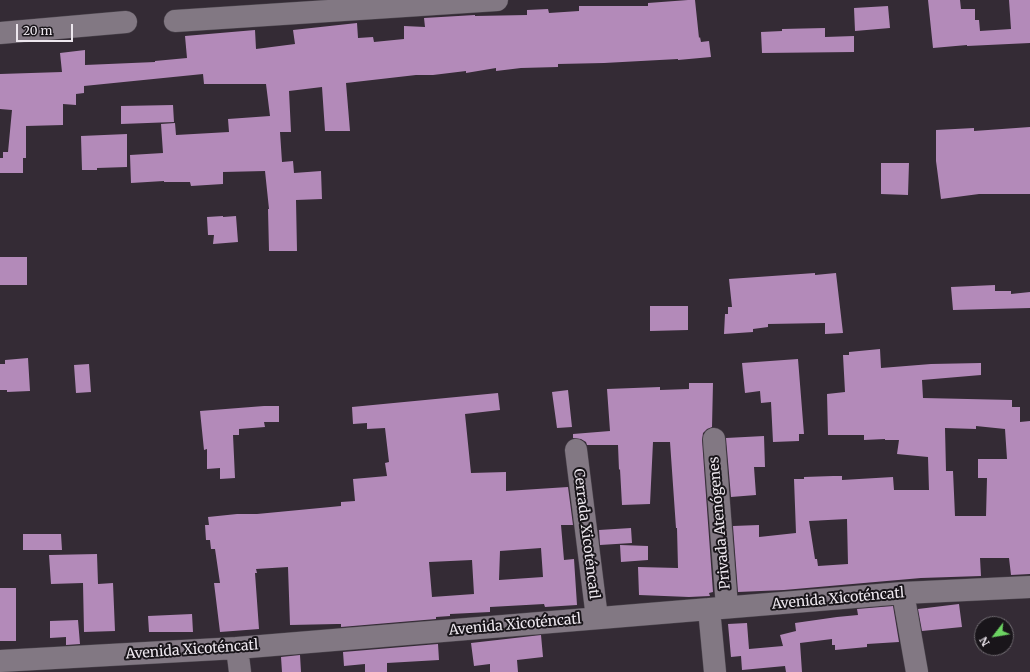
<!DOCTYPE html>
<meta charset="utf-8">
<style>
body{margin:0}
#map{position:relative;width:1030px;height:672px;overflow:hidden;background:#342b35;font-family:Merriweather,serif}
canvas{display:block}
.north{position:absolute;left:974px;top:616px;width:40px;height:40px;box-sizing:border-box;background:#19151a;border:1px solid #6e696f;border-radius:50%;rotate:239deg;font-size:11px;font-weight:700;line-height:16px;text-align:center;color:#ede7ee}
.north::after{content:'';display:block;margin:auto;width:14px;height:18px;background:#6cd362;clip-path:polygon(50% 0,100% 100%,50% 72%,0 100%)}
.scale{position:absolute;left:16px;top:24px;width:57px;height:18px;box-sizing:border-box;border:2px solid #ede7ee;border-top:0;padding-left:5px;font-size:12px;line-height:14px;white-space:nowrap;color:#ede7ee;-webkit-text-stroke:3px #19151a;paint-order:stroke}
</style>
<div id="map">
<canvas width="1030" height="672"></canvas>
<div class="north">N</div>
<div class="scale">20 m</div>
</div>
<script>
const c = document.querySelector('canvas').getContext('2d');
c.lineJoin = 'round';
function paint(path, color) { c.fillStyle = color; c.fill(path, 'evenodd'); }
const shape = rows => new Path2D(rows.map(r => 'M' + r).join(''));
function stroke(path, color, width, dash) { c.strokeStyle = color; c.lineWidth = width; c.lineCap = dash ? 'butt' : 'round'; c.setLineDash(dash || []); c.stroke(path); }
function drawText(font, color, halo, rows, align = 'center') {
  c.font = font + ' Merriweather,serif'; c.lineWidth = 4; c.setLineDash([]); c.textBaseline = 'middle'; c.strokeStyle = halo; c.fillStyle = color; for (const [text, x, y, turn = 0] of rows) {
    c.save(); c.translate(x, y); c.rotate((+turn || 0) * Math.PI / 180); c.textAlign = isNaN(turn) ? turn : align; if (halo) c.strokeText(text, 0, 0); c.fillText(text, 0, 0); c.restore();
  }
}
const building = shape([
 [688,0,695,0,699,38,700,37,701,42,709,41,711,57,678,60,678,59,604,63,558,64,558,67,521,68,496,71,496,68,466,73,466,71,433,75,416,75,346,83,350,131,325,131,322,87,289,91,291,132,280,132,282,162,293,161,294,173,321,171,322,199,296,200,297,251,269,251,268,209,269,209,265,171,223,172,223,184,191,186,190,182,164,182,164,181,131,183,130,155,163,153,161,124,175,123,176,135,229,132,228,119,270,116,266,84,204,84,203,74,84,86,84,93,76,94,76,105,63,104,63,125,26,126,26,158,23,158,23,173,0,173,0,158,3,158,3,152,8,152,12,110,0,109,0,74,62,72,60,53,85,50,85,65,155,62,155,61,187,58,185,36,255,30,256,49,295,44,293,30,357,23,358,38,373,37,374,42,404,39,404,26,425,27,424,18,475,15,475,16,527,15,527,10,548,9,549,13,579,11,579,6,648,6,648,3],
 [928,0,960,0,961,9,975,9,975,20,979,20,980,31,1011,29,1009,0,1030,0,1030,43,967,46,967,45,933,48],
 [888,6,890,28,855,31,854,8],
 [825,28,825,37,854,36,854,52,762,53,761,32,782,31,782,29],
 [173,105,174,122,121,124,121,106],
 [1030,127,1030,194,979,194,941,199,936,161,936,130,974,128,974,131],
 [127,134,127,167,97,168,97,170,82,170,81,136],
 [881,163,909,163,908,195,881,194],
 [223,216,223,217,236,216,238,242,213,244,214,235,208,235,207,217],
 [0,257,27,257,27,285,0,285],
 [815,273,815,275,836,273,843,333,825,334,825,323,768,324,768,327,753,329,753,332,724,334,725,314,728,314,728,307,732,307,729,279],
 [995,285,995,291,1011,291,1011,294,1030,292,1030,308,953,310,951,287],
 [650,306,688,306,688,330,650,331],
 [880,349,881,368,931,364,981,363,981,375,922,380,923,398,1012,400,1012,407,1020,407,1020,422,1030,421,1030,574,1011,575,1009,558,980,558,981,576,921,578,784,590,738,592,733,526,759,525,759,537,796,533,794,479,804,479,804,477,833,476,842,476,842,480,893,477,894,490,929,490,928,457,897,454,899,440,885,440,885,439,864,440,864,435,828,435,827,394,845,392,843,355,849,355,849,352],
 [976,426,1005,429,1007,459,978,459,978,478,987,478,986,516,955,516,953,471,946,471,945,428,976,429],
 [847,519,848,564,818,566,817,559,815,559,809,521],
 [28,358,30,391,7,392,7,390,0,390,0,364,5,364,5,360],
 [798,359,804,434,799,434,799,441,773,442,771,402,761,403,760,391,745,393,742,363],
 [89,364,91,392,76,393,74,365],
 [689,383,713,383,712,427,707,429,703,433,702,440,713,592,709,593,710,596,689,597,639,595,638,567,678,568,677,528,676,528,670,442,653,442,650,504,622,505,620,469,619,470,618,445,587,445,586,442,581,439,573,438,573,434,610,431,607,389,660,387,660,390,689,389],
 [568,390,572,427,557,428,552,392],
 [498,393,500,410,465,414,471,473,506,472,506,491,568,487,573,525,561,525,564,560,574,559,577,605,545,607,544,604,490,607,490,612,450,614,450,616,436,617,436,619,341,627,341,624,337,624,290,625,288,567,256,569,257,573,255,573,259,629,220,632,214,583,220,583,215,549,211,549,210,540,206,540,205,525,209,525,208,517,237,514,257,514,341,506,341,502,355,501,353,479,387,476,385,463,389,462,385,428,367,429,367,423,353,424,352,407],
 [541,548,543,577,499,580,500,551],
 [472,560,474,594,432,597,429,562],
 [264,406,279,406,279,422,264,422,265,427,239,429,239,435,233,435,235,478,220,479,220,468,207,469,207,449,204,450,200,411],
 [764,436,765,467,754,467,756,495,731,497,726,438],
 [631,528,632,543,600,545,599,530],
 [23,534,61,534,62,550,23,550],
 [620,545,648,546,648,560,621,562],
 [97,554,98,584,113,583,115,631,84,632,83,583,51,584,49,555],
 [0,588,16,588,16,641,0,641],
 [959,604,962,627,922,631,918,609],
 [893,606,899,642,867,644,867,647,835,650,835,645,832,645,832,639,800,643,802,672,786,672,785,666,742,670,741,656,731,657,728,624,747,623,749,649,783,646,780,635,796,631,795,623,837,617,858,615,857,609],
 [192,614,193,632,149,632,148,616],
 [78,620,80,644,66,645,66,637,50,638,50,621],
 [541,635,543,657,517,660,518,672,490,672,490,664,474,666,471,643],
 [438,644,439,660,387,663,387,672,365,672,365,664,344,666,343,652],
 [300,655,301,672,282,672,281,657]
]);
const minor = shape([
 [175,21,497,0],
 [0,33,126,22],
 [714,439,727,607],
 [576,450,597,618],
 [903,593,917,672],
 [709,609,715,672],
 [237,648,240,672],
 [0,661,237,648,903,593,1030,587]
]);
const streetNames = [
 ["Privada Atenógenes",720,523,-95],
 ["Cerrada Xicoténcatl",586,534,83],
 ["Avenida Xicoténcatl",838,599,-5],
 ["Avenida Xicoténcatl",515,625,-5],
 ["Avenida Xicoténcatl",192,650,-4]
];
paint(building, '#b38ab9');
stroke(minor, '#4d474f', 23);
stroke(minor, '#827883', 22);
drawText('14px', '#ede7ee', '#19151a', streetNames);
</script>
